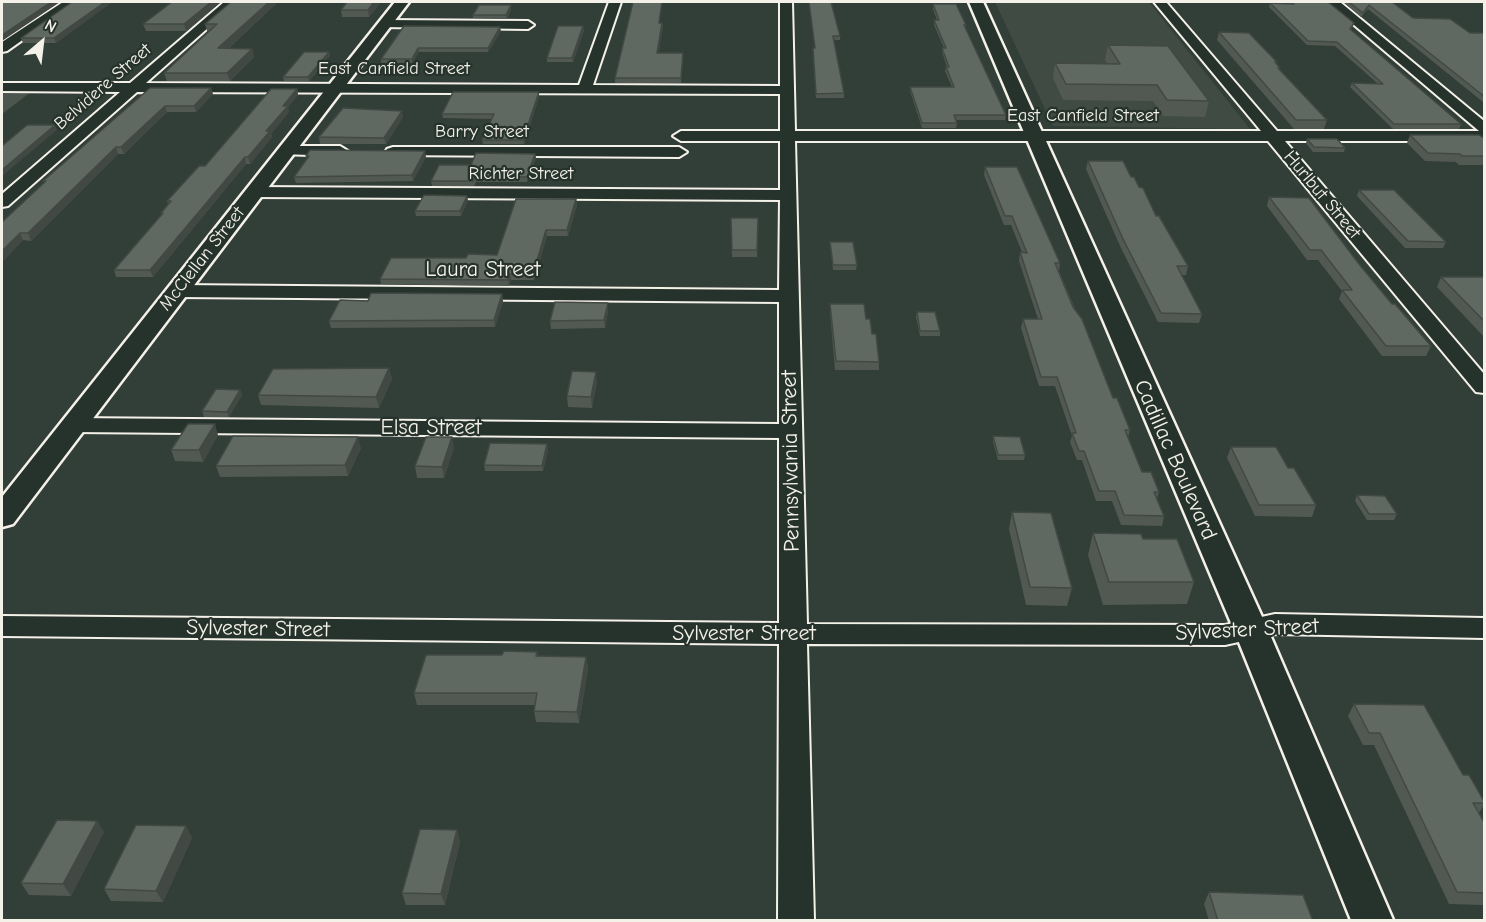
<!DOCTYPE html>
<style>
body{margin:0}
#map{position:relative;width:1486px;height:922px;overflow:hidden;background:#323e38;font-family:"Comic Neue",sans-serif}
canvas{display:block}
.frame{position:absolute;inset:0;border:3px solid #f4f1e8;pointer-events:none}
.north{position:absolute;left:12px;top:12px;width:60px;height:60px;-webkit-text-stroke:4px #26332d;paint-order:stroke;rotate:28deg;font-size:16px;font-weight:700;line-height:24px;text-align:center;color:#f4f1e8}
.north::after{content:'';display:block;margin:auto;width:21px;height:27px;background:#f4f1e8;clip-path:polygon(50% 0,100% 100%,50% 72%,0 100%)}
</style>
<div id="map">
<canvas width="1486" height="922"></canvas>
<div class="frame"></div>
<div class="north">N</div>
</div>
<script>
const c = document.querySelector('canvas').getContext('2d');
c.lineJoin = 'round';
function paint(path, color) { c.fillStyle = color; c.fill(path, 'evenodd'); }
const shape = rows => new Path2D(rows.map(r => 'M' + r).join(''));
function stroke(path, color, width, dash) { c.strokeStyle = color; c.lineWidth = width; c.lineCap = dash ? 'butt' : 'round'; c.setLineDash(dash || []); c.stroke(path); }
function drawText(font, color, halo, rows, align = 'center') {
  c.font = font + ' "Comic Neue",sans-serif'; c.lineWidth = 4.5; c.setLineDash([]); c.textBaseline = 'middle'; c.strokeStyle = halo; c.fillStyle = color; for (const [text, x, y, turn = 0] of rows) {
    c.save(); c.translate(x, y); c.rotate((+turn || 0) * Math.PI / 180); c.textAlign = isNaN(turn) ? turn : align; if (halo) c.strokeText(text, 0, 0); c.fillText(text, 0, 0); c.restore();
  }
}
const built = shape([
 [995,2,1149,2,1250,129,1053,126]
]);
const green = shape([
 [2,92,31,92,2,114]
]);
const minor = shape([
 [63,2,76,2,7,51,2,52,2,42,63,2],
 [224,2,237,2,146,83,579,85,609,2,621,2,593,85,780,86,780,2,792,2,795,131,1261,131,1154,2,1166,2,1277,131,1479,131,1327,2,1340,2,1484,121,1484,141,1285,141,1484,374,1484,393,1476,392,1268,141,795,141,807,624,1225,625,1275,614,1484,618,1484,638,1275,634,1225,645,807,644,814,920,778,920,779,644,2,636,2,616,779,623,779,438,72,432,64,430,60,425,64,420,72,418,779,424,779,302,177,297,170,295,167,291,170,287,177,285,779,290,780,200,254,197,248,196,246,192,248,188,254,187,780,190,780,141,681,141,673,136,681,131,780,131,780,94,137,92,8,206,2,207,2,194,120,92,2,91,2,83,130,83,224,2],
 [384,20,528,21,534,25,528,29,380,27,378,24,384,20],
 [286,146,340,146,348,151,340,156,280,154,278,151,280,148,286,146],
 [393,147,679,147,687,152,679,157,387,155,385,152,387,149,393,147]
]);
const tertiary = shape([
 [395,2,409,2,13,524,2,527,2,497,395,2],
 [969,2,983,2,1268,630,1393,920,1351,920,1234,630,969,2]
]);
const wall = shape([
 [72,2,112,2,56,43,23,43,21,38],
 [221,2,186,31,146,31,143,24],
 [278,2,228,49,252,49,254,57,230,81,167,81,164,73,209,31,207,31,205,24],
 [381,2,369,17,342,17,341,10],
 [809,2,831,2,840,36,840,40,834,40,844,93,844,98,816,98,813,52,815,48],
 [1287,2,1328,2,1354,23,1351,30,1461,124,1459,129,1393,129,1350,87,1352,83,1377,83,1335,46,1307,45,1269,7,1270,3,1289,4],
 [1343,2,1392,2,1413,18,1470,33,1485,33,1485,102,1483,102,1368,9,1361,17],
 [933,4,966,25,966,29,1006,115,1005,120,956,120,957,123,956,128,922,128,910,91,910,87,952,87,945,71,946,67,947,67,942,52,942,48,944,48,934,25,934,20,937,20,933,9],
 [511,5,511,9,507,19,473,18,473,15],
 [660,23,662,23,663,27,658,53,683,57,681,83,615,83,615,78],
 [404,26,501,31,488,52,419,52,412,63,381,63,381,59],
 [584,30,573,62,547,62,547,58],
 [1219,32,1277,62,1277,64,1280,68,1280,70,1327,120,1324,129,1294,129,1217,40],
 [1108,45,1209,101,1205,117,1163,116,1153,101,1063,100,1053,78,1055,63,1107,63,1105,60],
 [329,52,330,56,309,81,284,81,283,77],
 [150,88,213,94,196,112,167,112,124,154,118,154,31,241,23,240,2,262,44,183,43,181],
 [297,89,298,95,288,107,289,112,271,134,272,137,250,164,246,164,153,277,116,277,114,270,162,214,161,213,168,204,167,201,205,166],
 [539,97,524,144,483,144,482,140,492,119,443,118,442,114],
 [403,117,386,144,320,144,319,137],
 [1410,135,1485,139,1485,165,1459,165,1456,162,1425,161,1407,143],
 [1307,139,1345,148,1344,152,1313,152,1306,143],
 [535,154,536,158,527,182,476,182,474,186,432,186,431,181,471,165],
 [306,156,426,157,413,181,296,183,294,177,307,159],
 [1088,161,1131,177,1139,187,1188,266,1186,275,1182,275,1202,314,1199,323,1158,322,1121,248,1086,169],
 [985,167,1060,263,1059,271,1113,398,1130,430,1128,438,1142,472,1159,492,1157,498,1164,516,1162,526,1121,525,1112,501,1096,501,1082,460,1077,460,1070,442,1072,436,1055,386,1039,386,1021,328,1023,319,1038,319,1019,261,1020,252,1022,252,1011,225,1004,225,984,175],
 [1359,190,1446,242,1443,248,1405,248,1357,196],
 [1269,197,1359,264,1392,304,1431,346,1426,356,1382,356,1339,299,1342,291,1318,260,1307,260,1267,206],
 [576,199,577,205,568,236,547,236,534,280,511,280,509,286,381,284,380,279,466,258,497,255],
 [468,200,461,216,416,216,415,211],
 [731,218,758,218,757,257,732,257],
 [830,242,857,265,856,270,833,270],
 [1441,277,1485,279,1485,338,1437,287],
 [502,294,503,302,495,327,331,328,329,321,368,301],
 [830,304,866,319,872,334,879,362,879,370,835,370,830,312],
 [608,311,605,328,551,329,550,321],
 [917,312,940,331,940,336,920,336,916,317],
 [389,368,392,379,379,408,261,405,258,395],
 [597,382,592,408,568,407,567,396],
 [240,390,242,395,229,417,204,417,202,411],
 [218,435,203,462,175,461,171,450],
 [993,436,1025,455,1024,460,998,460,993,442],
 [452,437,454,448,444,478,417,478,415,466],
 [547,444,548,450,543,471,485,471,484,465],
 [1231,447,1288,468,1316,505,1312,517,1255,516,1227,458],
 [361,448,348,476,220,477,216,466],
 [1357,495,1397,514,1394,520,1367,520,1355,501],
 [1012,512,1072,588,1067,606,1026,605,1009,529],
 [1093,533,1194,582,1187,604,1103,605,1088,555],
 [537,652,538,656,586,657,588,669,579,723,536,722,534,711,535,705,417,705,414,693,502,655],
 [1354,704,1463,775,1485,803,1479,813,1485,824,1485,905,1449,904,1374,745,1363,745,1348,716],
 [97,821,104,832,71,896,29,895,21,883],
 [186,826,192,838,163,902,111,901,104,889],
 [457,830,460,842,445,905,406,905,402,893],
 [1209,892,1313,921,1209,921,1204,904]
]);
const shadedWall = shape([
 [51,2,60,2,2,41,2,35],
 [105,2,112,2,56,43,54,38],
 [211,2,221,2,186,31,184,24],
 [269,2,278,2,220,56,218,48],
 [374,2,381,2,369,17,368,10],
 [511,5,511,9,507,19,506,15],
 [662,23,663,27,658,57,657,53],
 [583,26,584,30,573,62,572,58],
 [500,27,501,31,488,52,488,48],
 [418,48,419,52,412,63,412,59],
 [252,49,254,57,230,81,227,73],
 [329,52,330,56,309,81,308,77],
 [211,88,213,94,196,112,194,106],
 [297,89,298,95,288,107,289,112,271,134,272,137,250,164,248,157,283,106],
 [539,92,539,97,524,144,523,140],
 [165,106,167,112,124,154,121,147],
 [402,111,403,117,386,144,384,138],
 [55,125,57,130,2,176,2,170],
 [116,147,118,154,31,241,28,233],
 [425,151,426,157,413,181,412,175],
 [535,154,536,158,527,182,527,177],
 [245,157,246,164,153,277,150,270],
 [467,196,468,200,461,216,460,211],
 [576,199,577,205,568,236,567,230],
 [546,230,547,236,534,280,533,274],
 [20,233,23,240,2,262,2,251],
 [510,274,511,280,509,286,508,280],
 [502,294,503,302,495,327,494,320],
 [608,303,608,311,605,328,604,320],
 [389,368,392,379,379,408,376,397],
 [596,372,597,382,592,408,591,397],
 [240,390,242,395,229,417,227,412],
 [215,424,218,435,203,462,199,450],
 [358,437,361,448,348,476,345,465],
 [452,437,454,448,444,478,442,467],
 [547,444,548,450,543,471,542,466],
 [586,657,588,669,579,723,577,712],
 [97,821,104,832,71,896,63,884],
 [186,826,192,838,163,902,156,891],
 [457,830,460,842,445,905,441,894]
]);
const building = shape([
 [2,2,51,2,2,35,2,2],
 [72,2,105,2,54,38,21,38,72,2],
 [172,2,211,2,184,24,143,24,172,2],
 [231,2,269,2,218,48,252,49,227,73,164,73,217,24,205,24,231,2],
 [347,2,374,2,368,10,341,10,347,2],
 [633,2,662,2,659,23,662,23,657,53,683,53,681,78,615,78,633,2],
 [809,2,831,2,840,36,833,36,844,93,816,94,813,48,815,48,809,2],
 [1291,2,1328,2,1354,23,1350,29,1461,124,1394,124,1352,83,1383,84,1337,42,1308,41,1270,3,1294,4,1291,2],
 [1349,2,1392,2,1413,18,1450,19,1470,33,1485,33,1485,97,1369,5,1363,13,1349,2],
 [933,4,956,4,966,25,964,25,1006,115,954,115,957,123,922,123,910,87,954,87,946,67,949,67,942,48,946,48,934,20,939,20,933,4],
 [479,5,511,5,506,15,473,15,479,5],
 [404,26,500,27,488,48,418,48,412,59,381,59,404,26],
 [558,26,583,26,572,58,547,58,558,26],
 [1219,32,1249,33,1277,62,1275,62,1280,68,1278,68,1327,120,1296,120,1219,32],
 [1108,45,1168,46,1209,101,1167,100,1157,85,1066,84,1055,63,1120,64,1108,45],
 [304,52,329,52,308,77,283,77,304,52],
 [150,88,211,88,194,106,165,106,121,147,116,147,28,233,20,233,2,251,2,222,46,181,43,181,150,88],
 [271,89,297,89,283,106,288,106,266,131,270,131,248,157,245,157,150,270,114,270,163,213,161,213,171,201,167,201,199,166,205,166,271,89],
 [453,92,539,92,523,140,482,140,494,114,442,114,453,92],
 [343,108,402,111,384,138,319,137,343,108],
 [27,125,55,125,2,170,2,146,27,125],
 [1410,135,1479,135,1485,139,1485,156,1462,156,1460,154,1428,153,1410,135],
 [1307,139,1337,139,1345,148,1314,147,1307,139],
 [310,150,425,151,412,175,294,177,309,156,306,156,310,150],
 [476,153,535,154,527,177,475,177,473,181,431,181,439,165,471,165,476,153],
 [1088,161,1123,161,1131,177,1134,177,1139,187,1143,188,1156,216,1159,216,1188,266,1177,266,1202,314,1161,313,1123,239,1088,161],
 [985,167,1017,167,1060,263,1055,263,1073,307,1082,319,1113,398,1117,398,1130,430,1125,430,1142,472,1151,472,1159,492,1154,492,1164,516,1124,515,1115,491,1099,491,1084,451,1079,451,1072,433,1076,433,1057,377,1041,377,1023,319,1042,319,1020,252,1027,253,1012,216,1005,216,985,167],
 [1359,190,1394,190,1446,242,1408,241,1359,190],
 [424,195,467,196,460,211,415,211,424,195],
 [1269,197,1309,198,1359,264,1392,304,1395,304,1431,346,1386,346,1342,290,1352,290,1321,250,1310,250,1269,197],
 [516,199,576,199,567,230,546,230,533,274,510,274,508,280,380,279,391,258,466,258,468,254,497,255,516,199],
 [731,218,758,218,757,250,732,250,731,218],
 [830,242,853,242,857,265,833,265,830,242],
 [1441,277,1483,277,1485,279,1485,322,1441,277],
 [371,293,502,294,494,320,329,321,340,300,368,301,371,293],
 [555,302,608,303,604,320,550,321,555,302],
 [830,304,864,304,866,319,870,319,872,334,876,334,879,362,836,361,830,304],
 [917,312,935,312,940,331,920,331,917,312],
 [389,368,376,397,258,395,273,369,389,368],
 [572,371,596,372,591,397,567,396,572,371],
 [216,389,240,390,227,412,202,411,216,389],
 [188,424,215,424,199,450,171,450,188,424],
 [233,436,358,437,345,465,216,466,233,436],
 [993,436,1020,437,1025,455,998,455,993,436],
 [426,437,452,437,442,467,415,466,426,437],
 [490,443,547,444,542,466,484,465,490,443],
 [1231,447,1276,447,1288,468,1294,468,1316,505,1259,505,1231,447],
 [1357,495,1385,496,1397,514,1369,514,1357,495],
 [1012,512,1051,513,1072,588,1030,587,1012,512],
 [1093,533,1141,534,1143,539,1177,539,1194,582,1109,582,1093,533],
 [504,651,537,652,536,656,586,657,577,712,534,711,537,693,414,693,426,655,502,655,504,651],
 [1354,704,1424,705,1463,775,1469,775,1485,803,1473,803,1485,824,1485,893,1457,892,1380,733,1369,733,1354,704],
 [57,820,97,821,63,884,21,883,57,820],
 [136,825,186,826,156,891,104,889,136,825],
 [420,829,457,830,441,894,402,893,420,829],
 [1209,892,1303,895,1313,921,1218,921,1209,892]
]);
const farStreetnames = [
 ["East Canfield Street",394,69],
 ["Belvidere Street",103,87,-41],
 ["East Canfield Street",1083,116],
 ["Barry Street",482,132],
 ["Richter Street",521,174],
 ["Hurlbut Street",1322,195,50],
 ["McClellan Street",202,259,-52]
];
const streetNames = [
 ["Laura Street",483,270],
 ["Elsa Street",431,428],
 ["Cadillac Boulevard",1175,460,66],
 ["Pennsylvania Street",791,461,-91],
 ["Sylvester Street",258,629,1],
 ["Sylvester Street",1247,630,-3],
 ["Sylvester Street",744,634]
];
paint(built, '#404b44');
paint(green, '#4c564f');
stroke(minor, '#f4f1e8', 4);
stroke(tertiary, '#f4f1e8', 5);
paint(minor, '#26332d');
paint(tertiary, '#26332d');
paint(wall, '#525953');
paint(shadedWall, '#424944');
paint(building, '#5f6861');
stroke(building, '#424944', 1.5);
drawText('18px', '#f4f1e8', '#26332d', farStreetnames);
drawText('22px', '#f4f1e8', '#26332d', streetNames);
</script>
